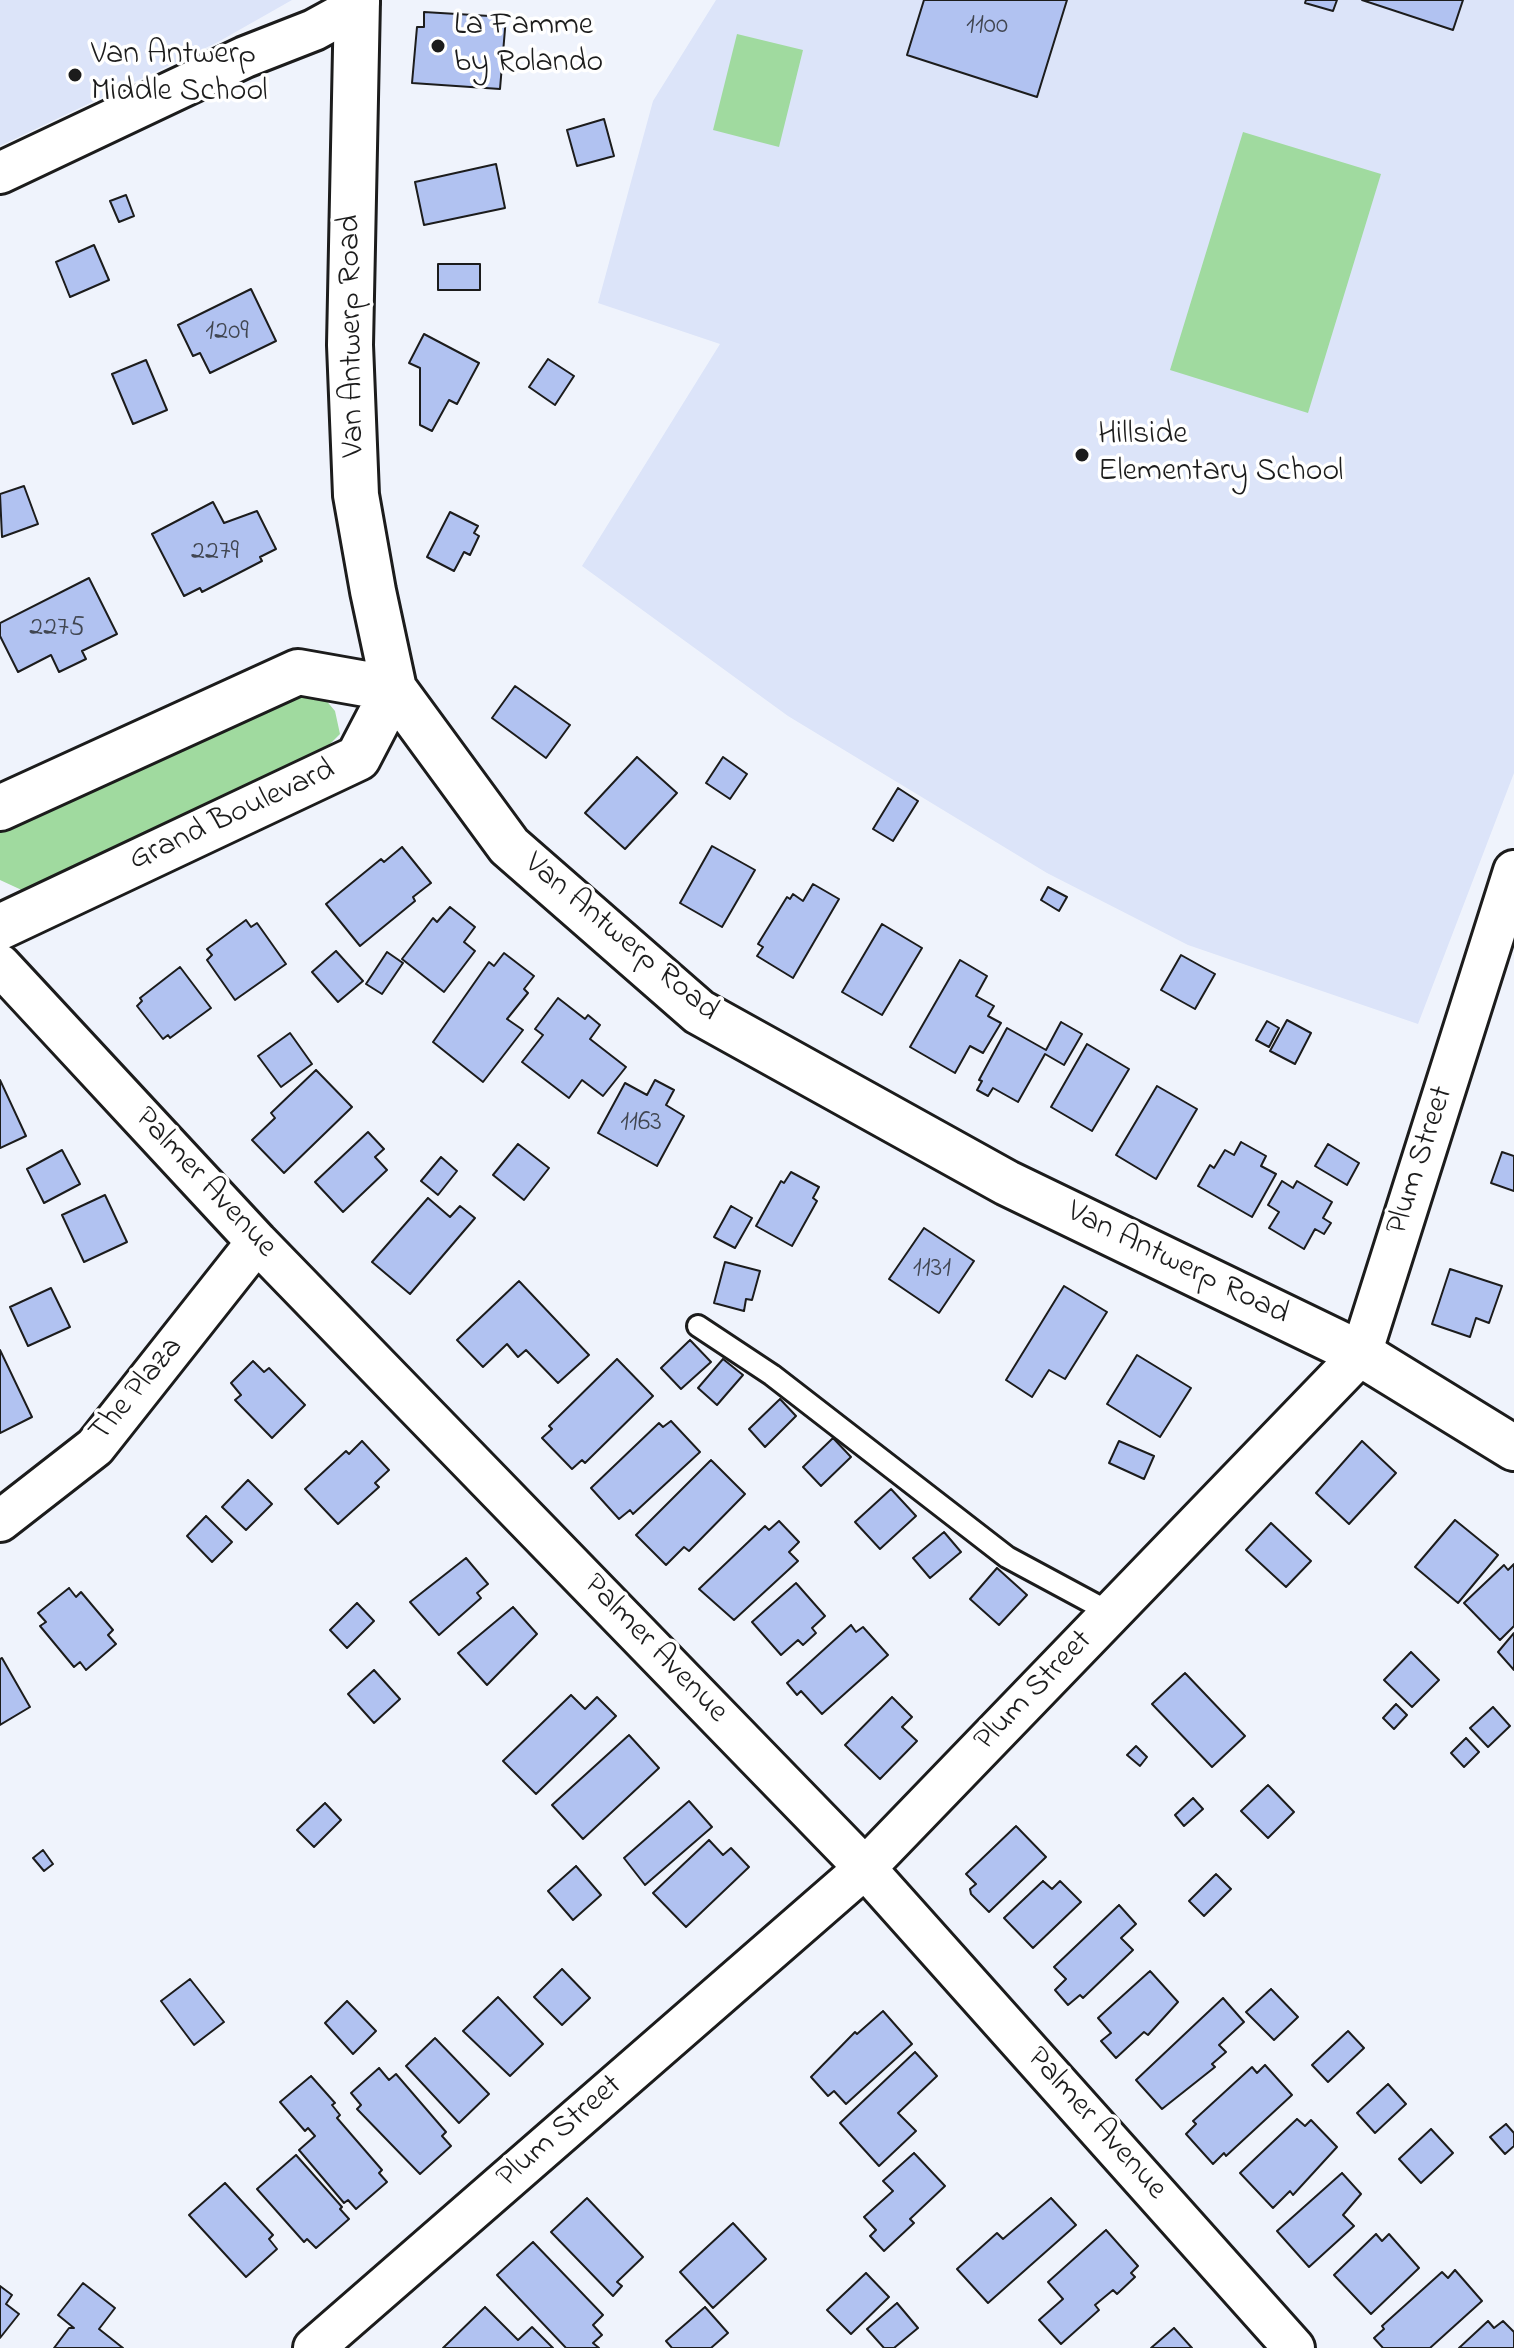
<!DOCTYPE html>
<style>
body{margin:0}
canvas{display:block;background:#eff3fc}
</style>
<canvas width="1514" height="2348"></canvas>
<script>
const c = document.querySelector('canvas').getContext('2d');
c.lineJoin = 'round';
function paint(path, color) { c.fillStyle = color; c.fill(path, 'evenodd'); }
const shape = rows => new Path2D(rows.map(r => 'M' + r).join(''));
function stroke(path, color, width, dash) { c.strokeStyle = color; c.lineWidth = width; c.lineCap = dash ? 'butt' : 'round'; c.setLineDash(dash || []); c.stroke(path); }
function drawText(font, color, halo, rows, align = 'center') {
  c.font = font + ' "Indie Flower",sans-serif'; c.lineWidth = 7; c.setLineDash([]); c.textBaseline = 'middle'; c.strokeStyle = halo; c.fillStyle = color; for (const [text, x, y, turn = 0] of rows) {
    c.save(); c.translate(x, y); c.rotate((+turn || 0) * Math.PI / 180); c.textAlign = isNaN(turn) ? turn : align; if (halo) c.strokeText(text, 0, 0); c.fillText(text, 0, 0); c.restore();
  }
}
const built = shape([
 [0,0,292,0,218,42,0,146],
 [716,0,1514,0,1514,773,1418,1024,1188,945,1047,873,788,716,582,566,720,344,598,303,653,101]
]);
const green = shape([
 [737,34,803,50,779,147,713,130],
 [1243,132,1381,174,1308,413,1170,370],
 [285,691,319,692,335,711,340,734,320,754,26,892,0,880,0,832]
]);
const building = shape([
 [924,0,1067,0,1037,97,907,55,924,0],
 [1306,0,1337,0,1333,11,1305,3,1306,0],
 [1362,0,1463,0,1453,30,1362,0],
 [424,12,506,17,500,89,412,83,417,27,424,27,424,12],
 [604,119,614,156,577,166,567,130,604,119],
 [496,164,505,208,424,225,415,182,496,164],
 [126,195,134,216,119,222,110,201,126,195],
 [94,245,109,280,70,297,56,262,94,245],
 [438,264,480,264,480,290,438,290,438,264],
 [251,289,276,341,210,373,200,353,193,356,178,325,251,289],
 [424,334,479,363,457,404,449,400,432,431,420,425,420,368,409,363,424,334],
 [548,359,574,376,555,405,529,387,548,359],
 [146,360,167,410,133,424,112,374,146,360],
 [24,486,38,524,2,537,0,494,24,486],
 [213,502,224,523,257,511,276,549,260,557,262,561,202,592,200,588,184,596,152,534,213,502],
 [450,512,478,526,474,533,479,536,470,555,464,552,454,571,427,557,450,512],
 [89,578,117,634,82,651,86,659,59,672,51,655,18,672,0,636,0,623,89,578],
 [515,686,570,725,546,758,492,718,515,686],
 [637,757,677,793,625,849,585,813,637,757],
 [723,757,747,774,730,799,706,783,723,757],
 [898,788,918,801,893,841,873,829,898,788],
 [712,846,755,870,722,927,680,903,712,846],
 [402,847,431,883,413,897,415,901,360,946,326,904,381,859,384,862,402,847],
 [813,884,839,899,793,978,757,956,763,947,758,944,787,897,790,899,793,894,803,901,813,884],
 [1048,887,1067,897,1059,911,1041,900,1048,887],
 [450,907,475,927,464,942,475,951,444,992,402,959,433,918,437,922,450,907],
 [246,920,251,927,257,923,286,964,235,1000,207,960,212,955,207,949,246,920],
 [882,924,922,948,882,1015,842,992,882,924],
 [336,951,363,981,338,1002,312,972,336,951],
 [387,952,403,963,382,994,366,984,387,952],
 [504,953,534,976,524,989,528,993,507,1019,523,1030,483,1082,433,1042,489,962,494,966,504,953],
 [1181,955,1215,974,1195,1009,1161,990,1181,955],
 [960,960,987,976,976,996,994,1006,988,1016,1001,1023,983,1053,970,1046,955,1073,910,1047,960,960],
 [180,967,211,1008,170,1038,168,1035,163,1039,137,1006,142,1001,140,998,180,967],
 [558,998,585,1019,588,1015,600,1025,590,1039,626,1067,603,1096,582,1080,569,1098,522,1062,543,1035,535,1029,558,998],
 [1287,1020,1311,1033,1295,1064,1270,1051,1287,1020],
 [1267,1021,1279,1028,1269,1047,1256,1040,1267,1021],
 [1061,1022,1082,1034,1064,1065,1045,1054,1018,1102,993,1088,988,1096,977,1090,982,1081,979,1080,1007,1028,1046,1050,1061,1022],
 [290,1033,312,1064,281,1087,258,1056,290,1033],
 [1087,1044,1129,1069,1092,1131,1051,1107,1087,1044],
 [316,1070,352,1107,284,1173,252,1140,275,1118,271,1113,316,1070],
 [0,1080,26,1136,0,1148,0,1080],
 [655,1080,674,1090,666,1105,684,1116,657,1166,598,1133,625,1083,647,1095,655,1080],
 [1157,1086,1197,1109,1156,1179,1116,1155,1157,1086],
 [368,1132,384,1149,375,1157,387,1170,343,1212,315,1182,368,1132],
 [1241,1142,1266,1156,1261,1166,1276,1174,1252,1217,1198,1186,1210,1165,1214,1168,1225,1150,1234,1155,1241,1142],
 [518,1144,549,1168,524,1200,493,1175,518,1144],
 [1328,1144,1359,1163,1347,1185,1315,1166,1328,1144],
 [62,1150,80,1184,44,1203,27,1169,62,1150],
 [1502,1152,1514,1156,1514,1191,1491,1183,1502,1152],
 [441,1157,457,1171,438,1195,421,1181,441,1157],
 [791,1172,819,1187,813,1198,817,1201,792,1246,756,1226,781,1181,784,1183,791,1172],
 [1282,1181,1293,1188,1297,1181,1332,1202,1323,1218,1331,1223,1324,1234,1315,1229,1304,1249,1269,1228,1279,1212,1268,1205,1282,1181],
 [105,1195,127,1242,84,1262,62,1215,105,1195],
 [428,1198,450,1217,460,1206,475,1218,410,1294,372,1262,428,1198],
 [731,1206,752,1218,735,1248,714,1237,731,1206],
 [924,1228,974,1261,939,1313,889,1279,924,1228],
 [725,1262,760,1271,752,1300,746,1299,744,1311,714,1303,725,1262],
 [1450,1269,1502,1286,1489,1323,1476,1318,1470,1337,1432,1324,1450,1269],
 [519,1281,589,1355,558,1383,526,1350,518,1357,507,1344,483,1367,457,1340,519,1281],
 [1064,1286,1107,1312,1065,1379,1049,1370,1032,1397,1006,1380,1064,1286],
 [51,1288,70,1327,28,1346,10,1307,51,1288],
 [690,1340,711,1362,681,1389,661,1368,690,1340],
 [0,1350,32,1417,0,1433,0,1350],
 [1137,1355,1191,1388,1160,1437,1107,1404,1137,1355],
 [617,1359,653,1396,585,1463,582,1460,572,1469,542,1438,552,1429,549,1426,617,1359],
 [723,1359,743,1375,717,1405,698,1388,723,1359],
 [253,1361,264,1372,269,1368,305,1405,272,1438,235,1400,241,1395,231,1383,253,1361],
 [780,1399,796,1416,765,1447,749,1429,780,1399],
 [671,1421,700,1452,633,1514,630,1510,619,1519,591,1488,659,1423,663,1427,671,1421],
 [833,1438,851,1457,821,1486,803,1467,833,1438],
 [362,1441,389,1470,375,1483,379,1487,338,1524,305,1489,346,1451,349,1454,362,1441],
 [1119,1441,1154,1456,1144,1479,1109,1463,1119,1441],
 [1362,1441,1396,1473,1349,1524,1316,1493,1362,1441],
 [711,1460,745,1494,689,1551,684,1547,666,1565,636,1535,711,1460],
 [248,1480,272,1504,246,1530,222,1507,248,1480],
 [891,1489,916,1516,880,1549,855,1522,891,1489],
 [206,1516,232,1542,212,1562,187,1536,206,1516],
 [1455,1520,1498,1555,1458,1603,1415,1567,1455,1520],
 [779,1521,799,1542,789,1552,798,1561,734,1620,699,1589,765,1526,769,1530,779,1521],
 [1271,1523,1311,1561,1286,1587,1246,1550,1271,1523],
 [944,1532,961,1552,930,1578,913,1558,944,1532],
 [466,1558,488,1584,477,1593,481,1598,439,1635,410,1602,466,1558],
 [1514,1564,1514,1626,1500,1640,1464,1603,1504,1565,1508,1570,1514,1564],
 [997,1568,1027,1595,999,1625,970,1599,997,1568],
 [796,1583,825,1616,812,1628,816,1633,803,1645,798,1640,781,1655,752,1622,796,1583],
 [69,1588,76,1597,81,1592,113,1630,108,1635,116,1644,86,1670,80,1662,74,1667,40,1626,46,1622,38,1613,69,1588],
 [357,1603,374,1621,347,1648,330,1630,357,1603],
 [513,1607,537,1634,487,1685,458,1653,513,1607],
 [851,1625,856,1632,863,1627,888,1655,822,1714,801,1691,797,1695,787,1683,851,1625],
 [1514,1633,1514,1670,1498,1652,1514,1633],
 [1411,1652,1439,1680,1412,1707,1384,1680,1411,1652],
 [2,1658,30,1707,0,1725,0,1659,2,1658],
 [374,1670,400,1699,374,1723,348,1694,374,1670],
 [1185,1673,1245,1736,1212,1767,1152,1704,1185,1673],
 [571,1695,585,1709,597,1697,616,1716,536,1794,503,1761,571,1695],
 [892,1697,912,1717,902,1727,917,1741,880,1779,845,1745,892,1697],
 [1396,1704,1407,1715,1394,1729,1383,1718,1396,1704],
 [1493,1707,1510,1726,1488,1747,1470,1728,1493,1707],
 [629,1735,659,1768,583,1839,552,1805,629,1735],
 [1466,1738,1479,1752,1464,1767,1451,1753,1466,1738],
 [1136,1746,1147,1757,1140,1766,1127,1755,1136,1746],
 [1268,1785,1294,1812,1268,1838,1241,1811,1268,1785],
 [1193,1798,1203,1809,1184,1826,1175,1815,1193,1798],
 [689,1801,712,1827,645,1885,624,1858,689,1801],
 [325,1803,341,1820,314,1847,297,1830,325,1803],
 [1016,1826,1046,1857,989,1912,971,1894,970,1889,976,1884,966,1874,1016,1826],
 [709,1840,723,1855,731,1848,749,1867,686,1927,653,1893,709,1840],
 [43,1850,53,1864,44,1871,33,1858,43,1850],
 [576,1866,601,1895,573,1920,548,1891,576,1866],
 [1216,1874,1231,1889,1204,1916,1189,1901,1216,1874],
 [1043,1881,1052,1889,1060,1881,1081,1902,1033,1948,1004,1918,1043,1881],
 [1119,1905,1136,1924,1121,1938,1133,1950,1083,1998,1080,1995,1068,2005,1055,1990,1066,1979,1054,1967,1119,1905],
 [562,1969,590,1998,562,2025,534,1997,562,1969],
 [1150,1971,1178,2002,1148,2035,1144,2032,1116,2058,1101,2041,1111,2033,1098,2018,1150,1971],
 [190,1979,224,2022,194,2045,161,2001,190,1979],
 [1271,1989,1298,2017,1274,2040,1246,2012,1271,1989],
 [498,1997,543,2044,510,2076,463,2031,498,1997],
 [1223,1998,1244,2022,1219,2045,1226,2052,1212,2064,1215,2067,1162,2109,1136,2080,1223,1998],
 [347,2001,376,2031,353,2054,325,2023,347,2001],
 [883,2011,912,2044,846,2104,834,2091,828,2096,811,2077,855,2032,857,2034,883,2011],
 [1348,2031,1364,2048,1328,2082,1312,2065,1348,2031],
 [435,2038,489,2094,459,2123,406,2066,435,2038],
 [915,2052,937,2076,898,2113,916,2131,879,2166,840,2123,915,2052],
 [1265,2065,1292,2095,1226,2156,1224,2153,1213,2164,1186,2134,1196,2124,1193,2121,1252,2067,1257,2073,1265,2065],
 [379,2068,389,2080,396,2074,446,2132,442,2136,451,2146,420,2174,357,2109,361,2105,351,2093,379,2068],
 [311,2076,335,2103,332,2105,340,2115,337,2118,382,2170,379,2173,387,2182,356,2209,348,2200,344,2203,299,2150,315,2136,308,2128,305,2131,280,2102,311,2076],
 [1388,2084,1406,2104,1375,2133,1357,2113,1388,2084],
 [1297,2119,1305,2126,1311,2120,1337,2147,1293,2195,1290,2191,1273,2208,1240,2173,1297,2119],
 [1506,2124,1514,2133,1514,2146,1505,2154,1490,2137,1506,2124],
 [1431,2129,1453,2153,1421,2183,1399,2159,1431,2129],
 [914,2153,945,2186,910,2219,914,2223,884,2251,870,2236,876,2230,864,2217,893,2191,883,2181,914,2153],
 [296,2155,342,2207,340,2209,349,2219,316,2248,307,2239,304,2242,257,2189,296,2155],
 [1342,2173,1361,2194,1343,2215,1354,2226,1309,2267,1277,2231,1342,2173],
 [225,2183,273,2235,269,2239,277,2249,246,2277,189,2215,225,2183],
 [587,2198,643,2257,617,2282,622,2286,613,2296,551,2232,587,2198],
 [1051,2198,1076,2225,988,2303,957,2269,997,2233,1003,2239,1051,2198],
 [733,2223,766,2259,713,2308,680,2272,733,2223],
 [1106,2230,1138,2266,1131,2273,1135,2277,1117,2294,1113,2290,1095,2305,1099,2310,1061,2344,1039,2320,1063,2299,1048,2282,1106,2230],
 [1376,2234,1382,2241,1389,2234,1419,2268,1371,2314,1334,2275,1376,2234],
 [533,2242,603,2315,593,2325,602,2335,593,2343,599,2348,566,2348,497,2275,533,2242],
 [1455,2270,1482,2301,1430,2348,1383,2348,1374,2338,1384,2329,1382,2326,1442,2272,1448,2278,1455,2270],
 [866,2273,889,2297,851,2334,827,2310,866,2273],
 [83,2283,115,2308,99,2329,123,2348,54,2348,69,2328,74,2328,58,2315,83,2283],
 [0,2286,12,2295,6,2304,19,2314,0,2338,0,2286],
 [897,2303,918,2328,894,2348,884,2348,867,2329,897,2303],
 [485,2307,518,2340,532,2327,553,2348,443,2348,485,2307],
 [705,2307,728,2333,711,2348,672,2348,666,2341,705,2307],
 [1488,2321,1494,2328,1503,2321,1514,2332,1514,2348,1459,2348,1488,2321],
 [1174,2328,1192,2348,1151,2348,1174,2328]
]);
const service = shape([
 [698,1326,772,1375,1007,1557,1111,1613]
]);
const minor = shape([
 [0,173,245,57,314,30,356,7,359,0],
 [0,965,257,1242,865,1868,1294,2348],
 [0,1521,95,1447,257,1242],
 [314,2348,865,1868,1361,1354,1514,871]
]);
const tertiary = shape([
 [357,0,350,345,356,495,373,591,394,689,509,846,699,1012,1007,1183,1361,1354,1514,1448],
 [0,808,298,672,394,689,358,758,0,927]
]);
const markers = [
 [438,46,8,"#1c1c1c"],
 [75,75,8,"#1c1c1c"],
 [1082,455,8,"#1c1c1c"]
];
const numberNames = [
 ["1100",987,27],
 ["1209",227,333],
 ["2279",215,553],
 ["2275",57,629],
 ["1163",641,1124],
 ["1131",932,1270]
];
const poiNames = [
 ["La Famme",454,28],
 ["by Rolando",454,65],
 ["Van Antwerp",91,57],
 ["Middle School",91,94],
 ["Hillside",1098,437],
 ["Elementary School",1098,474]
];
const streetNames = [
 ["Van Antwerp Road",354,336,-91],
 ["Grand Boulevard",233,817,-25],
 ["Van Antwerp Road",620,939,40],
 ["Plum Street",1422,1161,-72],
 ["Palmer Avenue",204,1184,47],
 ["Van Antwerp Road",1177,1265,26],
 ["The Plaza",138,1391,-50],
 ["Palmer Avenue",654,1650,46],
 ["Plum Street",1035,1692,-46],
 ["Palmer Avenue",1095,2125,48],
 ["Plum Street",561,2133,-41]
];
paint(built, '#dce4f9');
paint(green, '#a0da9f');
paint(building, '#b1c2f1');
stroke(building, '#1c1c1c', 2);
stroke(service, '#1c1c1c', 26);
stroke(minor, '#1c1c1c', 46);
stroke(tertiary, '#1c1c1c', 50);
stroke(service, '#fff', 20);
stroke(minor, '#fff', 40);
stroke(tertiary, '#fff', 44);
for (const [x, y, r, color] of markers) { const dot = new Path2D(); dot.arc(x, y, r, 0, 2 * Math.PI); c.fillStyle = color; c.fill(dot); stroke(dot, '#fff', 3); }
drawText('28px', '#414651', null, numberNames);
drawText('32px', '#1c1c1c', '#fff', poiNames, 'left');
drawText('32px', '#1c1c1c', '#fff', streetNames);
</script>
